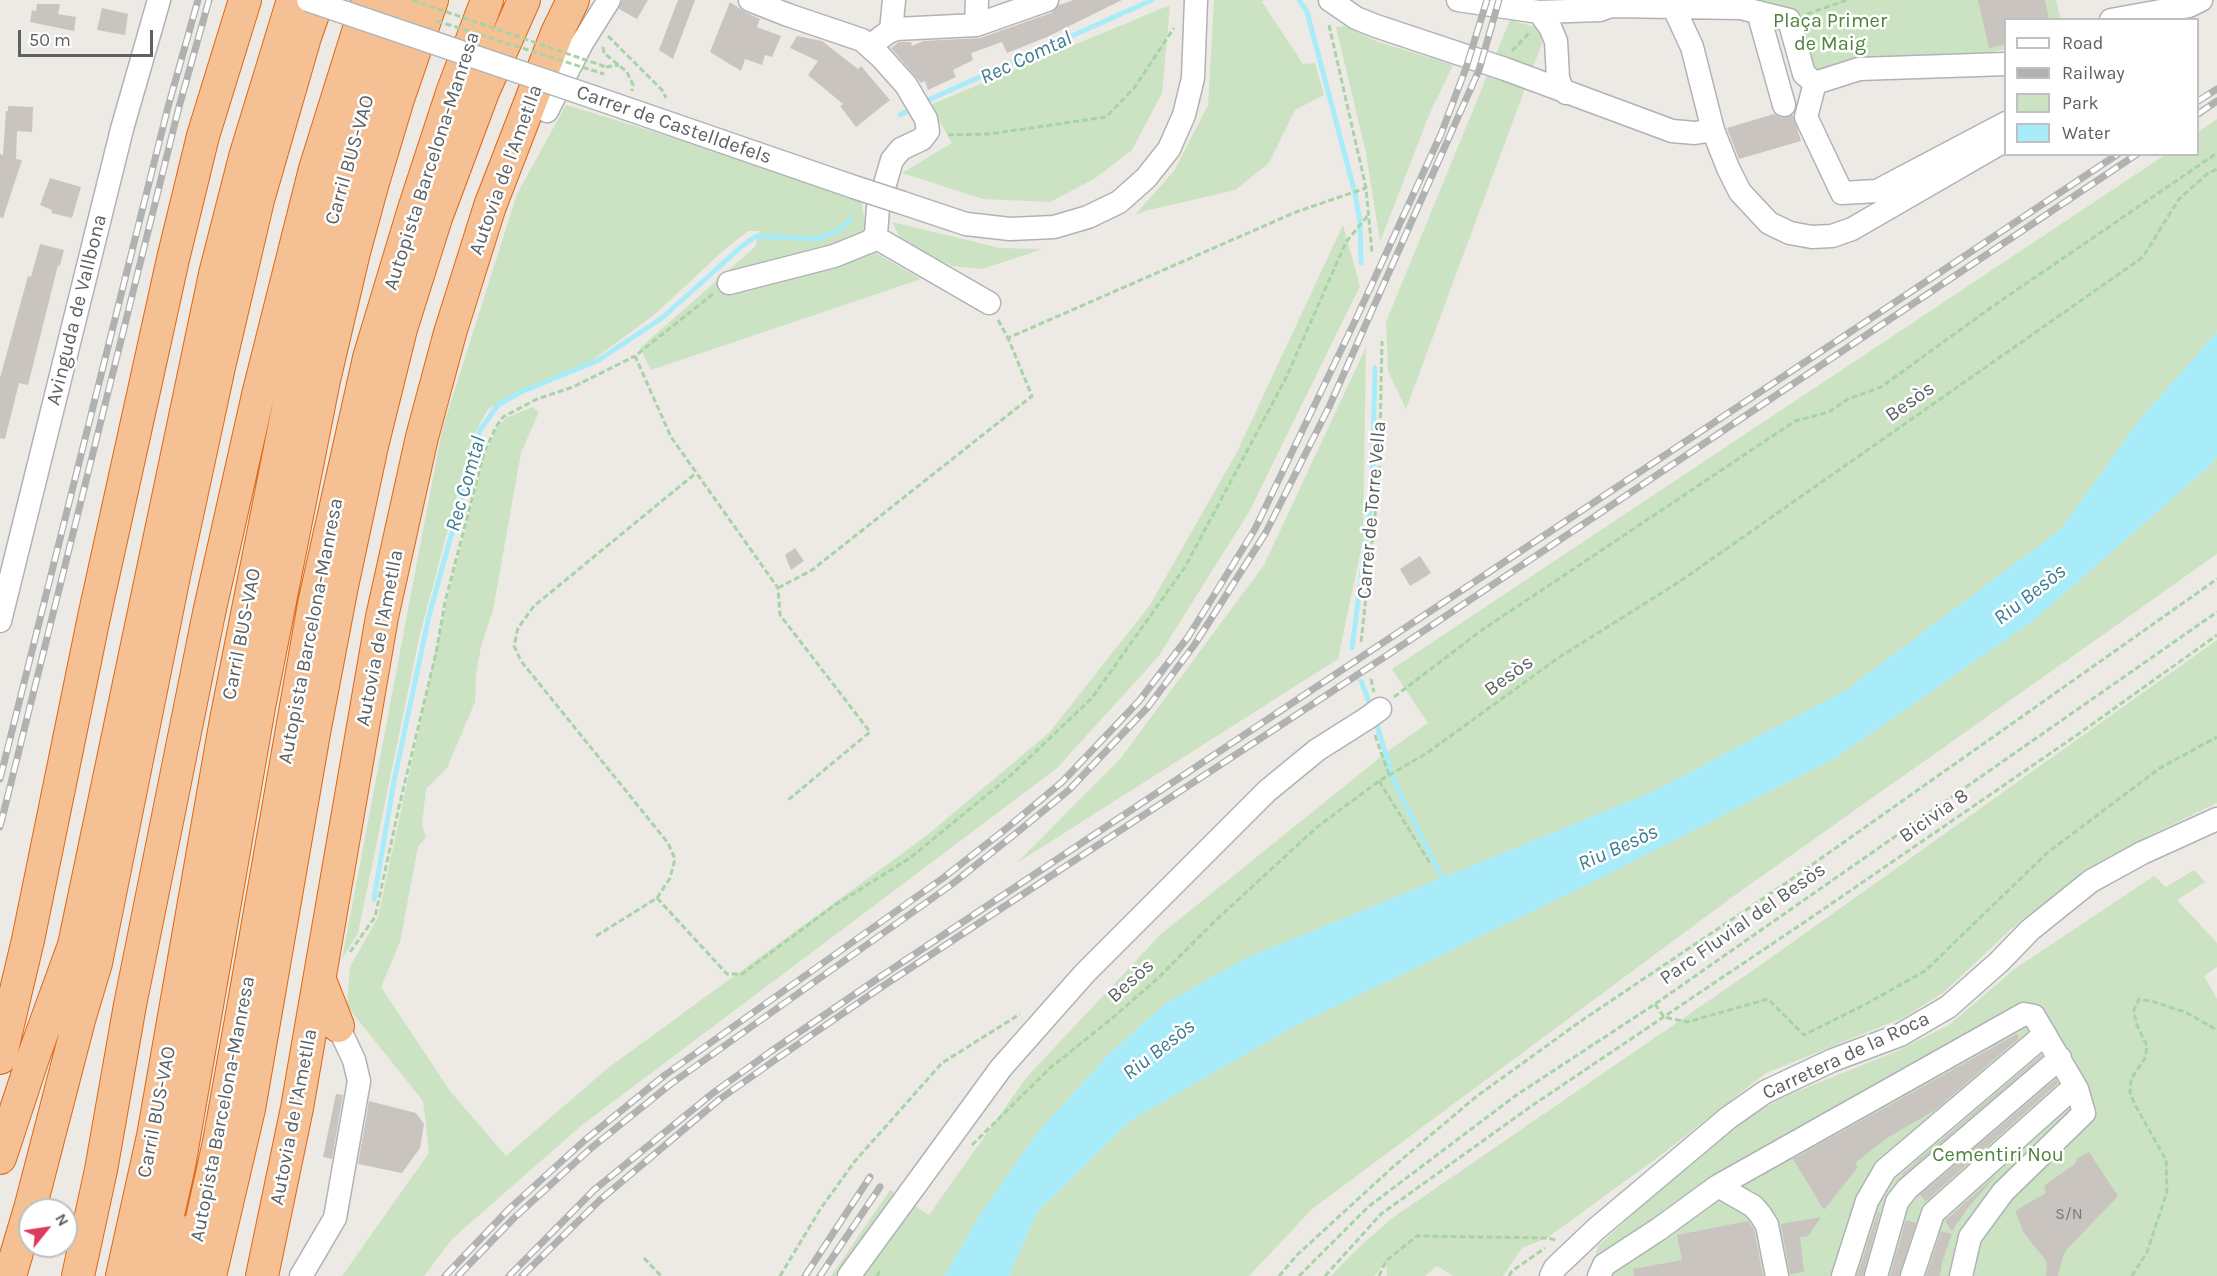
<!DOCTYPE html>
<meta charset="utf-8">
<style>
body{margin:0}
#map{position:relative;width:2217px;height:1276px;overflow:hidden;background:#ede9e4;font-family:Karla,sans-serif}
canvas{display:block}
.legend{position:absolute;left:2004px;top:18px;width:195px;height:138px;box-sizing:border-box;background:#fff;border:2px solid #bec0c1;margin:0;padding:8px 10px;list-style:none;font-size:18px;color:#5c6163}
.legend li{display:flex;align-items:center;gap:12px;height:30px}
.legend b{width:30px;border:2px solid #bec0c1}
.north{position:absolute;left:18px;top:1198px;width:60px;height:60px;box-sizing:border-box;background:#fff;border:2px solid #bec0c1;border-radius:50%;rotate:60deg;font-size:16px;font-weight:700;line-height:24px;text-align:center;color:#5c6163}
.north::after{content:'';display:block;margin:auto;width:21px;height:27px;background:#dc3b5c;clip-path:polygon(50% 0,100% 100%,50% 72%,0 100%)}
.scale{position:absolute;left:18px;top:30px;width:135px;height:27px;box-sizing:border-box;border:3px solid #5c6163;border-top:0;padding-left:8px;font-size:18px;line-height:21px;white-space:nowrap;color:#5c6163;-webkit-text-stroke:4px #fff;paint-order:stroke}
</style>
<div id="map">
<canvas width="2217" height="1276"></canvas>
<ul class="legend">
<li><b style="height:8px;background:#fff"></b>Road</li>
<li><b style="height:8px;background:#b0b1b1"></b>Railway</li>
<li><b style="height:16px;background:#cbe3c2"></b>Park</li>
<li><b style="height:16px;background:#a9ecf9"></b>Water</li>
</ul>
<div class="north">N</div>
<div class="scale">50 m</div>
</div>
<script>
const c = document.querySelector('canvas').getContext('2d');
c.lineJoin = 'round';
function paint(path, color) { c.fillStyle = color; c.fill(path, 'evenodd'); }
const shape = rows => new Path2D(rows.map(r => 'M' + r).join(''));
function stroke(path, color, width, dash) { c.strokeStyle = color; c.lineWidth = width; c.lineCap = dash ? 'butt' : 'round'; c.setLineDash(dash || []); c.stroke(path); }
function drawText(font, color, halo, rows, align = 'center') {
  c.font = font + ' Karla,sans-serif'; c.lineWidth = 5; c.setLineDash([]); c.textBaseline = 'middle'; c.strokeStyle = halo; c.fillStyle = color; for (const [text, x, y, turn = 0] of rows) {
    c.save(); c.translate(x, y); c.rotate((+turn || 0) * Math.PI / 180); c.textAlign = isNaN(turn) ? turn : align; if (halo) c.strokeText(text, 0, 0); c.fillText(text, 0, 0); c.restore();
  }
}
const green = shape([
 [1214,0,1265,0,1262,2,1303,64,1315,63,1324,95,1295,110,1269,163,1235,190,1145,211,1135,215,1174,171,1208,105],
 [1758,0,2058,0,2056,1,2061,19,2006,20,2005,49,1993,52,1845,63,1808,73,1774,8],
 [1170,5,1162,93,1132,150,1094,179,1050,202,983,199,902,173,952,143,930,105],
 [1510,20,1539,28,1542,43,1406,409,1388,371,1386,322],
 [1345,26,1376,41,1453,65,1429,115,1380,242,1366,153,1336,27],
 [566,105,707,148,861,202,872,251,921,279,651,370,640,348,755,247,759,231,748,231,725,249,654,315,591,361,488,409,472,438,419,638,358,933,342,959,442,430,517,194],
 [2217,119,2217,332,2141,418,2061,529,1846,690,1652,792,1244,959,1166,1003,1110,1053,1037,1133,979,1216,944,1276,831,1276,890,1190,929,1215,1026,1078,1161,934,1392,748,1428,723,1392,669,2165,155,2198,154,2198,132],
 [892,222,1000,248,1043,249,982,269,952,266,902,241],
 [1343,225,1360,286,1249,512,1158,657,1056,769,582,1125,452,1239,424,1276,342,1276,429,1153,423,1101,347,1006,350,967,378,917,446,604,485,454,497,428,506,418,532,407,539,412,521,453,493,610,481,646,476,674,475,702,447,768,426,789,422,825,426,838,418,846,400,942,381,987,450,1091,506,1156,608,1068,926,836,1049,733,1150,605,1237,452],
 [1366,347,1363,540,1338,659,1017,863,1120,759,1264,565],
 [2217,457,2217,554,1735,895,1312,1209,1249,1276,1009,1276,1037,1212,1130,1121,1297,1025,1595,881,1837,757,2033,621,2212,464],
 [2217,640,2217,803,2148,836,2101,863,2020,921,1944,992,1905,1017,1766,1073,1665,1152,1547,1238,1522,1248,1503,1276,1453,1276,1437,1266,1425,1276,1387,1276,1386,1262,1374,1276,1331,1276,1356,1250,1391,1219,1752,971],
 [2194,870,2205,882,2177,900,2217,943,2217,967,2204,976,2217,999,2217,1276,1590,1276,1598,1246,1701,1152,1750,1116,1783,1097,1895,1052,1949,1025,2016,968,2154,876,2166,887]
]);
const water = shape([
 [2217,332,2217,457,2212,464,2033,621,1837,757,1595,881,1297,1025,1130,1121,1037,1212,1009,1276,944,1276,979,1216,1037,1133,1110,1053,1166,1003,1244,959,1652,792,1846,690,2061,529,2141,418]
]);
const stream = shape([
 [1299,0,1307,12,1355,193,1360,222,1361,263],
 [924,102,1152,0],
 [900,115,913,108],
 [1352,648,1372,495,1375,368],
 [1361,681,1371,707],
 [1375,719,1394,781,1445,884],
 [374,899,394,781,429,616,480,430,498,405,521,392,597,361,662,318,741,247,756,236,818,239,841,229,850,219]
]);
const building = shape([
 [622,0,648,0,637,19,619,9],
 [678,0,695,0,673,59,659,50],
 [1074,0,1122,0,1047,37,1007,53,1002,42,971,53,973,60,953,70,956,77,928,90,925,81,921,83,891,48,899,42,911,42,912,46,923,41,980,38,1051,13,1059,5],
 [1978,0,2045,0,2049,20,2006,20,2006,44,1989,48],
 [730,2,745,12,760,19,757,27,781,36,772,57,765,55,762,65,745,59,741,71,710,52],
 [37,4,60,4,58,14,76,17,74,31,30,22,32,10,36,11],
 [102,8,128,14,125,35,97,30],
 [797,36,822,41,858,69,861,66,890,100,856,127,840,106,843,104,808,75,818,61,790,48],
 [8,106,33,107,32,132,17,131,16,159,22,160,3,218,0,217,0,154,3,155,6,111,8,111],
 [1774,114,1781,118,1793,115,1801,141,1739,159,1727,128],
 [50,178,81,187,72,218,51,213,52,210,40,205],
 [40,244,64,250,60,266,58,265,28,385,19,383,5,439,0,438,0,378,28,276,31,277],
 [795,548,804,561,791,570,785,555],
 [1420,556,1431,573,1410,586,1400,569],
 [2017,1034,2019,1038,1935,1110,1887,1138,1855,1163,1858,1167,1824,1210,1793,1159],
 [2041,1055,2042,1056,1903,1175,1902,1174],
 [2056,1079,2058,1083,1926,1201,1920,1195],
 [336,1094,343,1095,332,1159,323,1157],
 [369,1101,416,1113,424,1124,420,1148,402,1173,358,1164],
 [2089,1152,2118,1196,2067,1249,2062,1259,2058,1276,2046,1276,2047,1262,2024,1233,2015,1211,2046,1193,2044,1186,2076,1163,2076,1159],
 [1997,1174,1967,1209,1952,1231,1945,1221],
 [1878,1212,1880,1212,1863,1276,1857,1276],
 [1821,1217,1808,1236,1800,1237,1804,1272,1790,1274,1781,1224],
 [1906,1220,1916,1223,1899,1276,1890,1276],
 [1748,1221,1754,1230,1763,1276,1634,1276,1633,1269,1682,1260,1677,1235],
 [1941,1231,1952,1234,1942,1262,1940,1276,1926,1276]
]);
const path = shape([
 [1807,14,1847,0],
 [1329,25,1366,188,1372,252],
 [608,36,662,90,666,98],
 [603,47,604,53,627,72,633,85,632,91],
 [1512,51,1530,32],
 [606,67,619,65],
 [948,135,989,134,1106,117,1134,88,1174,28],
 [713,294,635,356,671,437,778,588,780,615,870,732,788,800],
 [998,320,1008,338,1296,212,1366,188],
 [778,588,812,570,1032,396,1008,338],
 [1361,642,1379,479,1382,341],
 [1371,679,1374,692],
 [1394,697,1482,630,1795,421,1829,412,1848,399,1881,387,1996,304,2217,153],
 [1375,735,1389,775],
 [1379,781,1431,865],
 [657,898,670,878,675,859,668,843,521,661,514,646,518,628,534,606,696,473],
 [596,936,657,898,727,974,742,974,835,905,910,858,1010,776,1092,698,1185,567,1286,378,1346,242,1369,214],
 [350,952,375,917,399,807,436,653,445,602,484,453,496,427,503,417,537,399,573,387,635,356],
 [1655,1004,1664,1017,1687,1022,1768,999,1804,1035,1866,1004,1925,971,2047,853,2160,768,2217,737],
 [972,1145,1050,1068,1110,1020,1156,980,1215,921,1317,827,1379,781,1427,753,1558,658,1679,582,2143,257,2179,199,2207,174,2217,169],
 [644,1258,661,1276],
 [780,1276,821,1208,855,1161,942,1063,1020,1014],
 [877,1276,881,1269],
 [1279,1276,1297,1255,1394,1166,1477,1096,1581,1021,1786,883,2217,579],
 [1299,1276,1368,1207,1515,1096,1655,1004,2217,612],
 [1325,1276,1381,1214,1533,1105,1812,917,2077,735,2217,635],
 [1379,1276,1386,1261,1417,1236,1547,1238,1556,1240],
 [1509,1276,1512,1271,1545,1248],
 [2132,1276,2147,1252,2167,1192,2166,1160,2134,1103,2130,1092,2131,1079,2145,1058,2147,1046,2136,1023,2134,1010,2139,999,2151,1001,2185,1012,2217,1030]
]);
const minor = shape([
 [1330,0,1356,18,1376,26,1505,69,1672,131,1695,133,1713,130],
 [1458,0,1539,12,1600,10,1611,6,1741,8,1789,20,1804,74,1815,83],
 [1673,6,1692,47,1713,130,1728,168,1740,192,1769,223,1790,233,1812,237,1832,236,1852,229,2006,140],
 [1539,12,1550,27,1556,41,1558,78,1561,87,1566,93],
 [1758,12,1784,105],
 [2111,20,2189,6,2201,0],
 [976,25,977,0],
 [891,31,894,0],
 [870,46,887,33,896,29,976,25,1047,0],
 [1815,83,1806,117,1842,193,1877,191,2006,123],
 [1815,83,1859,69,2006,64],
 [596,98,854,187],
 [547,111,582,43,609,0],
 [903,203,966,224,1010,229,1054,227,1088,217,1119,202,1146,178,1169,149,1184,115,1193,78,1196,0],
 [875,237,989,303],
 [729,283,834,256,871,241,876,234,878,208,892,160,901,149,922,139,928,131,926,119,906,85,881,57,862,40,788,15,750,0],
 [0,621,122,129,159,0],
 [1718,1186,1753,1206,1760,1214,1767,1225,1777,1276],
 [301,1276,335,1218,359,1081,354,1060,338,1026],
 [849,1276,1001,1068,1085,973,1267,791,1317,750,1366,719,1380,709],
 [1551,1276,1555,1268,1596,1229,1728,1118,1765,1092,1833,1060,1900,1035,1948,1007,1999,962,2030,930,2091,881,2142,853,2217,819],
 [1599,1276,1604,1265,1659,1229,1718,1186,2024,1014,2034,1016,2077,1089,2084,1113,2003,1192,1970,1237,1961,1276],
 [1843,1276,1867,1201,1885,1170,2045,1034],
 [1876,1276,1897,1202,1907,1189,2060,1058],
 [1912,1276,1933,1213,2075,1086]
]);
const highway = shape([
 [320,980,338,1026],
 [0,1058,28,940,94,617,173,259,203,136,245,0],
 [0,1158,34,1055,74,945,215,274,245,157,293,0],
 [194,1255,219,1142,241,1020,314,604,369,358,414,209,452,93,487,0],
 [10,1276,31,1205,79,1020,96,963,175,571,219,367,258,200,305,37,318,0],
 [78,1276,101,1170,130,1005,209,613,258,395,315,169,368,0],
 [122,1276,153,1136,226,720,290,398,341,188,400,0],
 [154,1276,179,1166,259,707,324,380,354,252,372,186,398,99,432,0],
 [177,1276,193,1230],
 [210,1276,249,1109,314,733,341,591,372,446,401,329,436,218,483,92,524,0],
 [262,1276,297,1108,382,617,422,437,450,333,490,206,557,33,573,0]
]);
const rail = shape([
 [2198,101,2217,89],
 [2198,114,2217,101],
 [0,779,168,107,198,0],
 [0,827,179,107,209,0],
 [445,1276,509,1209,585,1140,665,1075,943,878,1007,828,1062,782,1139,701,1188,637,1255,529,1355,321,1441,134,1466,68,1487,0],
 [458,1276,514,1218,590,1149,672,1083,951,885,1015,834,1069,790,1148,707,1195,644,1265,534,1329,407,1479,70,1499,0],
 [509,1276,594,1190,713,1093,770,1052,877,979,2118,154],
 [522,1276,600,1200,720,1099,775,1060,880,988,1380,660,2137,154],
 [805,1276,870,1177],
 [820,1276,880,1187]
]);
const pathBridge = shape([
 [412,0,606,67],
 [437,21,604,74]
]);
const minorBridge = shape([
 [308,0,596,98],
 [854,187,903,203]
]);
const numberNames = [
 ["S/N",2069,1214]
];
const parkNames = [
 ["Plaça Primer",1830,21],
 ["de Maig",1830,44],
 ["Cementiri Nou",1998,1155]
];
const streetNames = [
 ["Carrer de Castelldefels",674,125,19],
 ["Carril BUS-VAO",350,160,-74],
 ["Autopista Barcelona-Manresa",432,161,-72],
 ["Autovia de l'Ametlla",506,170,-70],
 ["Avinguda de Vallbona",77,310,-76],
 ["Besòs",1910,402,-35],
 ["Carrer de Torre Vella",1372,510,-85],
 ["Autopista Barcelona-Manresa",311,631,-79],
 ["Carril BUS-VAO",242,634,-79],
 ["Autovia de l'Ametlla",380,638,-79],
 ["Besòs",1509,676,-36],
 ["Bicivia 8",1934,816,-35],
 ["Parc Fluvial del Besòs",1743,924,-35],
 ["Besòs",1131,981,-42],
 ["Carretera de la Roca",1846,1056,-25],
 ["Autopista Barcelona-Manresa",223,1109,-79],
 ["Carril BUS-VAO",157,1112,-79],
 ["Autovia de l'Ametlla",294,1117,-79]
];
const waterNames = [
 ["Rec Comtal",1026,58,-25],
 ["Rec Comtal",466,484,-74],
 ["Riu Besòs",2030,595,-38],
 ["Riu Besòs",1618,848,-24],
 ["Riu Besòs",1159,1050,-38]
];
paint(green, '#cbe3c2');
paint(water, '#a9ecf9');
stroke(stream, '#a9ecf9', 5);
paint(building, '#c9c4c0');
stroke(minor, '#afb3b5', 25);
stroke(highway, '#e06611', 34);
stroke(path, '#a7d4a6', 3, [6, 3]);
stroke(minor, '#fff', 22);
stroke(highway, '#f5c194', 32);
stroke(rail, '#b0b1b1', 7);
stroke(rail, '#fff', 4.5, [14]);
stroke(minorBridge, '#afb3b5', 25, []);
stroke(pathBridge, '#a7d4a6', 3, [6, 3]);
stroke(minorBridge, '#fff', 22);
drawText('16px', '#777a7a', null, numberNames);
drawText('20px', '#4c833c', '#fff', parkNames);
drawText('20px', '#5c6163', '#fff', streetNames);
drawText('italic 21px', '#3e7d90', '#fff', waterNames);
</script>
